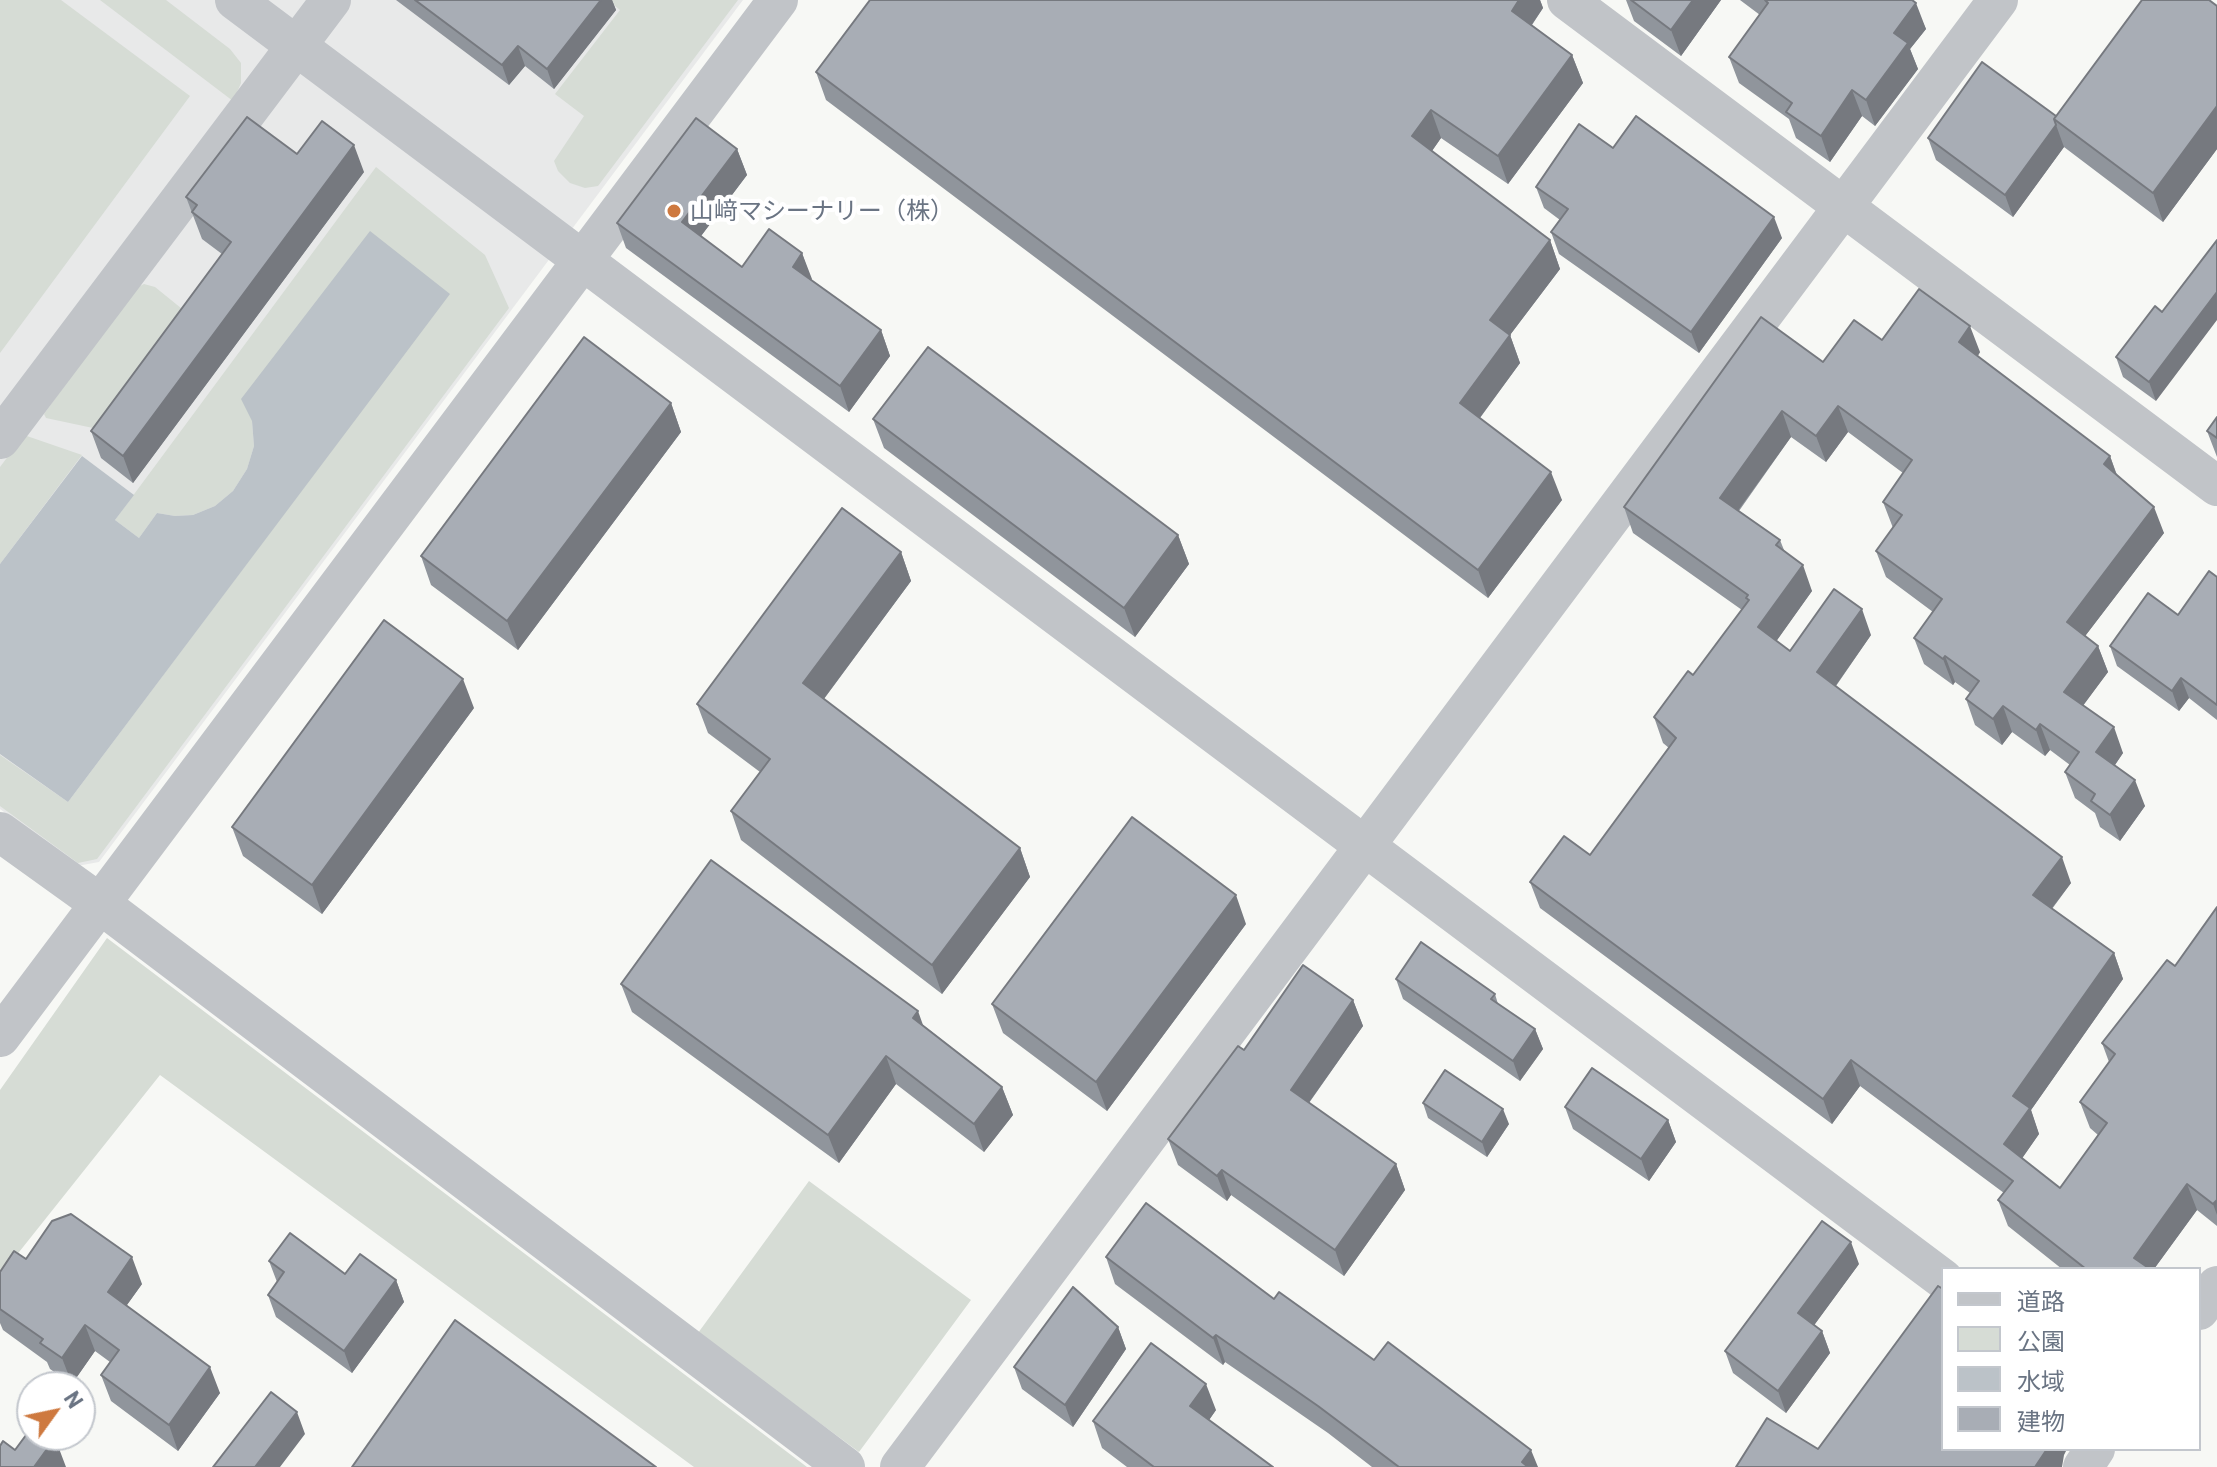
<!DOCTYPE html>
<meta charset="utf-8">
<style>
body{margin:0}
#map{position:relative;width:2217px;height:1467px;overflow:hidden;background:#f7f8f5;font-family:Barlow,"Noto Sans JP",sans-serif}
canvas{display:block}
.legend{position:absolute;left:1941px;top:1267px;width:260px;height:184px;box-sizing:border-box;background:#fff;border:2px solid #c3c7cd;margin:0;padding:10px 14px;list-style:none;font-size:24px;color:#6a7483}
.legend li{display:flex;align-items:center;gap:16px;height:40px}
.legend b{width:40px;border:2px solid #c3c7cd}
.north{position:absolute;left:16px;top:1371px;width:80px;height:80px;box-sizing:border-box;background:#fff;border:2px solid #c3c7cd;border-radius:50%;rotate:57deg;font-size:22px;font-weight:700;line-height:32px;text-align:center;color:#6a7483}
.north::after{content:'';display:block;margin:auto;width:28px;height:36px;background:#ce793f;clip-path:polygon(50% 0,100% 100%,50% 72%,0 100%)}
</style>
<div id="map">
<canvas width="2217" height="1467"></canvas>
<ul class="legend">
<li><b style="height:10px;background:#c1c4c8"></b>道路</li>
<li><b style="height:22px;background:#d6dcd5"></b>公園</li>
<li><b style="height:22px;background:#bbc2c8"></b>水域</li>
<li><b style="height:22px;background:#a8adb5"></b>建物</li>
</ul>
<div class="north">N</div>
</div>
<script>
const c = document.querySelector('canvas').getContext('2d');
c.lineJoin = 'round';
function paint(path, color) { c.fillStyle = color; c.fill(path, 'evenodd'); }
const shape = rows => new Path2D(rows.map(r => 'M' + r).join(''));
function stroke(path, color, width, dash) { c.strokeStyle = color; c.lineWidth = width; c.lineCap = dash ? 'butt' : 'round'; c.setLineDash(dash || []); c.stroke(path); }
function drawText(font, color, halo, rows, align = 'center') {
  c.font = font + ' Barlow,"Noto Sans JP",sans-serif'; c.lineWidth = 8; c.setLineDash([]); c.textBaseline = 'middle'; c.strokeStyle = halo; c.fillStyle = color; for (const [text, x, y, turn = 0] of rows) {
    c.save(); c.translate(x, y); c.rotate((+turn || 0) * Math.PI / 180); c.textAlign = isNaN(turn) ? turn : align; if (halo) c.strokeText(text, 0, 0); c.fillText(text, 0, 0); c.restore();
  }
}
const built = shape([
 [0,0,743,0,99,862,77,866,0,809]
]);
const green = shape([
 [0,0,61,0,190,96,0,353],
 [100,0,166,0,230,49,241,63,241,83,233,101],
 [608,0,738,0,598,186,585,188,570,183,558,171,554,161,584,116,555,94,620,10],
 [376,167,485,255,509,308,97,859,78,863,0,806,0,755,68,802,449,294,370,232,252,421,254,446,247,469,233,491,215,506,193,515,175,516,157,513,139,538,115,520],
 [144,284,155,287,192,317,107,431,46,418,44,414,134,289],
 [24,435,82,455,0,564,0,467],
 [107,938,807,1467,694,1467,160,1075,0,1276,0,1090],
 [809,1181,971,1300,859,1452,698,1333]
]);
const water = shape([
 [370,231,450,294,68,802,0,754,0,564,82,456,134,495,115,520,139,538,157,513,175,516,193,515,215,506,233,491,247,469,254,446,252,421,241,399]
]);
const minor = shape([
 [235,0,1943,1279],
 [1567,0,2217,486],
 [0,439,331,0],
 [0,832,99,903,845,1467],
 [0,1037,778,0],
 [2199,1310,2217,1286],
 [900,1467,1998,0],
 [2083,1467,2095,1449]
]);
const wall = shape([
 [396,0,612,0,616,10,554,89,525,66,509,85],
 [870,0,1540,0,1543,8,1532,25,1572,55,1583,83,1508,184,1441,138,1432,151,1550,240,1560,269,1510,335,1520,363,1480,418,1562,500,1488,598,826,100,816,72],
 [1626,0,1721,0,1681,56,1634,21],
 [1740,0,1912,0,1926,29,1910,49,1918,69,1875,126,1862,116,1830,162,1796,138,1789,119,1739,83,1729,57,1760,15],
 [2217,6,2217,149,2163,222,2064,147,2013,217,1936,160,1928,138,2056,116],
 [1613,148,1782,238,1699,353,1559,254,1551,232,1560,220,1544,208,1536,187],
 [737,149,747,175,701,236,742,267,802,253,811,280,881,330,890,356,849,412,626,248,617,223],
 [297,154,364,172,133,483,101,458,91,431,222,254,202,239,186,197],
 [2155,306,2156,401,2123,377,2116,357],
 [1882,340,1980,352,1978,356,2110,456,2117,475,2164,533,2085,636,2098,646,2108,672,2083,705,2123,753,2115,765,2145,806,2120,841,2100,827,2095,813,2075,798,2065,772,2070,765,2050,750,2045,756,2012,732,2002,745,1975,725,1966,699,1970,693,1955,682,1953,685,1924,664,1914,638,1933,612,1886,577,1876,551,1893,528,1883,502,1903,473,1848,432,1826,462,1791,437,1739,511,1780,540,1784,550,1812,591,1776,641,1790,651,1871,635,1836,686,2071,883,2052,909,2114,953,2123,979,2031,1110,2039,1134,2022,1158,2060,1188,2098,1135,2090,1128,2080,1102,2109,1062,2102,1043,2175,966,2217,907,2217,1226,2197,1210,2154,1269,2062,1269,2008,1226,1998,1200,2004,1193,1860,1086,1832,1124,1540,908,1530,882,1590,855,1669,748,1663,743,1654,717,1693,675,1742,610,1633,533,1624,507,1823,362],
 [671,403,681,432,518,650,431,585,421,556],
 [2217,417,2217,457,2207,431],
 [873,419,1178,535,1189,564,1135,637,884,448],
 [901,552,911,581,824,699,1020,848,1030,877,942,994,741,840,731,811,760,772,708,733,697,704],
 [2217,577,2217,720,2189,698,2179,711,2117,666,2110,646,2178,615],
 [474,708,322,914,243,856,232,827],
 [1246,924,1107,1111,1003,1033,992,1004],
 [1396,979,1495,994,1498,1004,1535,1029,1543,1049,1520,1081,1403,999],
 [621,984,923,1025,1002,1087,1013,1115,984,1152,896,1084,839,1163,632,1012],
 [1353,1000,1363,1026,1309,1103,1396,1164,1405,1190,1344,1276,1231,1195,1227,1201,1178,1165,1168,1139,1244,1050],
 [1423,1103,1509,1124,1487,1157,1428,1118],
 [1565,1107,1668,1120,1676,1142,1649,1181,1573,1129],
 [1106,1257,1274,1299,1374,1360,1538,1467,1372,1467,1328,1433,1225,1362,1223,1365,1115,1284],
 [26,1259,142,1284,126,1306,220,1393,178,1451,111,1401,101,1375,110,1362,95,1351,72,1384,50,1369,47,1362,3,1330,0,1323,0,1272],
 [269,1261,345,1274,396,1280,404,1302,352,1373,276,1317,268,1295,277,1282],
 [1859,1264,1814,1325,1822,1331,1830,1353,1786,1413,1733,1373,1725,1351],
 [1118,1327,1126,1349,1073,1427,1022,1389,1014,1367],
 [1216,1410,1209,1420,1273,1467,1127,1467,1102,1448,1093,1421]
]);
const shadedWall = shape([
 [601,0,612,0,616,10,554,89,547,69],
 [1519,0,1540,0,1543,8,1522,39,1512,11],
 [1693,0,1721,0,1681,56,1671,30],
 [1916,3,1926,29,1910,49,1918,69,1875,126,1866,100,1894,33],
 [518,46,525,66,509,85,502,65],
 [1572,55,1583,83,1508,184,1498,156],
 [1852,90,1862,116,1830,162,1821,136],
 [2217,106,2217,149,2163,222,2153,193],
 [1431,110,1441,138,1422,165,1412,136],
 [2056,125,2064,147,2013,217,2005,195],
 [354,145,364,172,133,483,123,456],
 [737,149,747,175,692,248,682,222],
 [1774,217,1782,238,1699,353,1691,332],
 [1550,240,1560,269,1510,335,1520,363,1470,431,1460,403,1490,320],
 [802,253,812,279,802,293,793,267],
 [2217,292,2217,320,2156,401,2149,382],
 [1970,326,1980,352,1969,368,1959,342],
 [881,330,890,356,849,412,840,386],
 [671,403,681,432,518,650,507,621],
 [1838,406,1848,432,1826,462,1816,436],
 [1782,411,1791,437,1729,523,1720,498],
 [2110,456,2119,482,2104,464],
 [1551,472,1562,500,1488,598,1478,570],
 [2154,507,2164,533,2076,648,2067,622],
 [1178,535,1189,564,1135,637,1124,608],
 [901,552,911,581,814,712,803,683],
 [1803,565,1812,591,1768,653,1758,627],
 [1862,609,1871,635,1827,698,1817,672],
 [2098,646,2108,672,2074,718,2064,692],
 [1945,656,1955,682,1953,685,1943,659],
 [2181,678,2189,698,2179,711,2172,691],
 [463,679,474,708,322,914,312,885],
 [2003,706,2012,732,2002,745,1993,719],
 [2040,724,2050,750,2045,756,2036,730],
 [2114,727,2123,753,2106,778,2096,752],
 [2135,780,2145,806,2120,841,2110,815],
 [1020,848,1030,877,942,994,932,965],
 [2062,857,2071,883,2042,921,2033,895],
 [1236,895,1246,924,1107,1111,1096,1082],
 [2114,953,2123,979,2031,1110,2039,1134,2014,1170,2004,1144,2013,1096],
 [1353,1000,1363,1026,1300,1115,1291,1090],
 [918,1011,928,1039,913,1018],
 [1535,1029,1543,1049,1520,1081,1513,1061],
 [886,1056,896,1084,839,1163,828,1135],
 [1851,1060,1860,1086,1832,1124,1823,1099],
 [1002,1087,1013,1115,984,1152,974,1124],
 [1503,1109,1509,1124,1487,1157,1482,1142],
 [1668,1120,1676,1142,1649,1181,1641,1159],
 [1396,1164,1405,1190,1344,1276,1335,1250],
 [1222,1170,1231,1195,1227,1201,1217,1176],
 [2187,1184,2197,1210,2154,1269,2138,1269,2134,1258],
 [2217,1200,2217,1215,2213,1204],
 [1851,1242,1859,1264,1807,1335,1798,1313],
 [132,1257,142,1284,117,1319,108,1292],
 [396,1280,404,1302,352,1373,344,1351],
 [85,1325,95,1351,72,1384,62,1358],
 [1118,1327,1126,1349,1073,1427,1065,1405],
 [1822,1331,1830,1353,1786,1413,1778,1391],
 [1216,1335,1225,1362,1223,1365,1213,1338],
 [210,1367,220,1393,178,1451,169,1425],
 [1206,1384,1216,1410,1200,1433,1190,1406],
 [297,1412,305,1434,280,1467,255,1467],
 [55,1438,66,1467,34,1467],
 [2047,1449,2067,1449,2064,1455,2062,1467,2035,1467],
 [1531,1450,1538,1467,1524,1467,1522,1462]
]);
const building = shape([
 [415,0,601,0,547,69,518,46,502,65,415,0],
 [870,0,1519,0,1512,11,1572,55,1498,156,1431,110,1412,136,1550,240,1490,320,1510,335,1460,403,1551,472,1478,570,816,72,870,0],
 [1631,0,1693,0,1671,30,1631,0],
 [1765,0,1912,0,1916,3,1894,33,1908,43,1866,100,1852,90,1821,136,1786,112,1792,103,1729,57,1768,3,1765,0],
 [2142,0,2209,0,2217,6,2217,106,2153,193,2054,119,2142,0],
 [1982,62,2056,116,2054,119,2056,125,2005,195,1928,138,1982,62],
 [1636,116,1774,217,1691,332,1551,232,1568,209,1536,187,1579,124,1613,148,1636,116],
 [247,117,297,154,322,121,354,145,123,456,91,431,231,242,192,212,197,205,186,197,247,117],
 [696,118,737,149,682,222,742,267,769,229,802,253,793,267,881,330,840,386,617,223,696,118],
 [2217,240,2217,292,2149,382,2116,357,2155,306,2162,312,2217,240],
 [1919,289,1970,326,1959,342,2110,456,2104,464,2154,507,2067,622,2098,646,2064,692,2114,727,2096,752,2135,780,2110,815,2091,801,2095,794,2065,772,2079,752,2040,724,2036,730,2003,706,1993,719,1966,699,1979,681,1945,656,1943,659,1914,638,1942,599,1876,551,1902,515,1883,502,1912,460,1838,406,1816,436,1782,411,1720,498,1780,540,1776,545,1803,565,1758,627,1790,651,1834,589,1862,609,1817,672,2062,857,2033,895,2114,953,2013,1096,2030,1108,2004,1144,2060,1188,2107,1123,2080,1102,2115,1054,2102,1043,2167,960,2175,966,2217,907,2217,1200,2213,1204,2187,1184,2134,1258,2150,1269,2086,1269,1998,1200,2013,1181,1851,1060,1823,1099,1530,882,1564,836,1590,855,1676,738,1654,717,1688,671,1693,675,1749,600,1746,598,1748,595,1624,507,1761,317,1823,362,1854,320,1882,340,1919,289],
 [584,337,671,403,507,621,421,556,584,337],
 [928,347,1178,535,1124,608,873,419,928,347],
 [2217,417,2217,438,2207,431,2217,417],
 [842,508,901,552,803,683,1020,848,932,965,731,811,770,759,697,704,842,508],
 [2209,571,2217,577,2217,705,2181,678,2172,691,2110,646,2148,593,2178,615,2209,571],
 [384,620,463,679,312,885,232,827,384,620],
 [1132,817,1236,895,1096,1082,992,1004,1132,817],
 [711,860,918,1011,913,1018,1002,1087,974,1124,886,1056,828,1135,621,984,711,860],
 [1421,942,1495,994,1491,999,1535,1029,1513,1061,1396,979,1421,942],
 [1303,965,1353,1000,1291,1090,1396,1164,1335,1250,1222,1170,1217,1176,1168,1139,1238,1046,1244,1050,1303,965],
 [1592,1068,1668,1120,1641,1159,1565,1107,1592,1068],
 [1445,1070,1503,1109,1482,1142,1423,1103,1445,1070],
 [1146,1203,1274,1299,1279,1292,1374,1360,1388,1342,1531,1450,1522,1462,1528,1467,1399,1467,1318,1406,1216,1335,1213,1338,1106,1257,1146,1203],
 [71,1214,132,1257,108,1292,210,1367,169,1425,101,1375,119,1350,85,1325,62,1358,40,1343,43,1339,0,1309,0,1272,14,1251,26,1259,52,1221,71,1214],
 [1822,1221,1851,1242,1798,1313,1822,1331,1778,1391,1725,1351,1822,1221],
 [290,1233,345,1274,360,1254,396,1280,344,1351,268,1295,284,1272,269,1261,290,1233],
 [1938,1286,1943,1289,1943,1449,2047,1449,2035,1467,1736,1467,1767,1418,1818,1449,1938,1286],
 [1073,1287,1118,1327,1065,1405,1014,1367,1073,1287],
 [455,1320,656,1467,352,1467,455,1320],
 [1151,1343,1206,1384,1190,1406,1273,1467,1154,1467,1093,1421,1151,1343],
 [271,1392,297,1412,255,1467,213,1467,271,1392],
 [32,1427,32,1435,51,1435,55,1438,34,1467,0,1467,0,1446,3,1441,15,1450,32,1427]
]);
const markers = [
 [674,211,8,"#ce793f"]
];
const poiNames = [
 ["山﨑マシーナリー（株）",690,211]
];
paint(built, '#e8e9e9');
paint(green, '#d6dcd5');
paint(water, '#bbc2c8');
stroke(minor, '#c1c4c8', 40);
paint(wall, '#90959c');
paint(shadedWall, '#76797f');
paint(building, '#a8adb5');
stroke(building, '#76797f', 2);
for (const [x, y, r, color] of markers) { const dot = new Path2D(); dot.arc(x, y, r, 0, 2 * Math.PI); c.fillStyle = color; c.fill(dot); stroke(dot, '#fff', 3); }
drawText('24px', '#6a7483', '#fff', poiNames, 'left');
</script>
